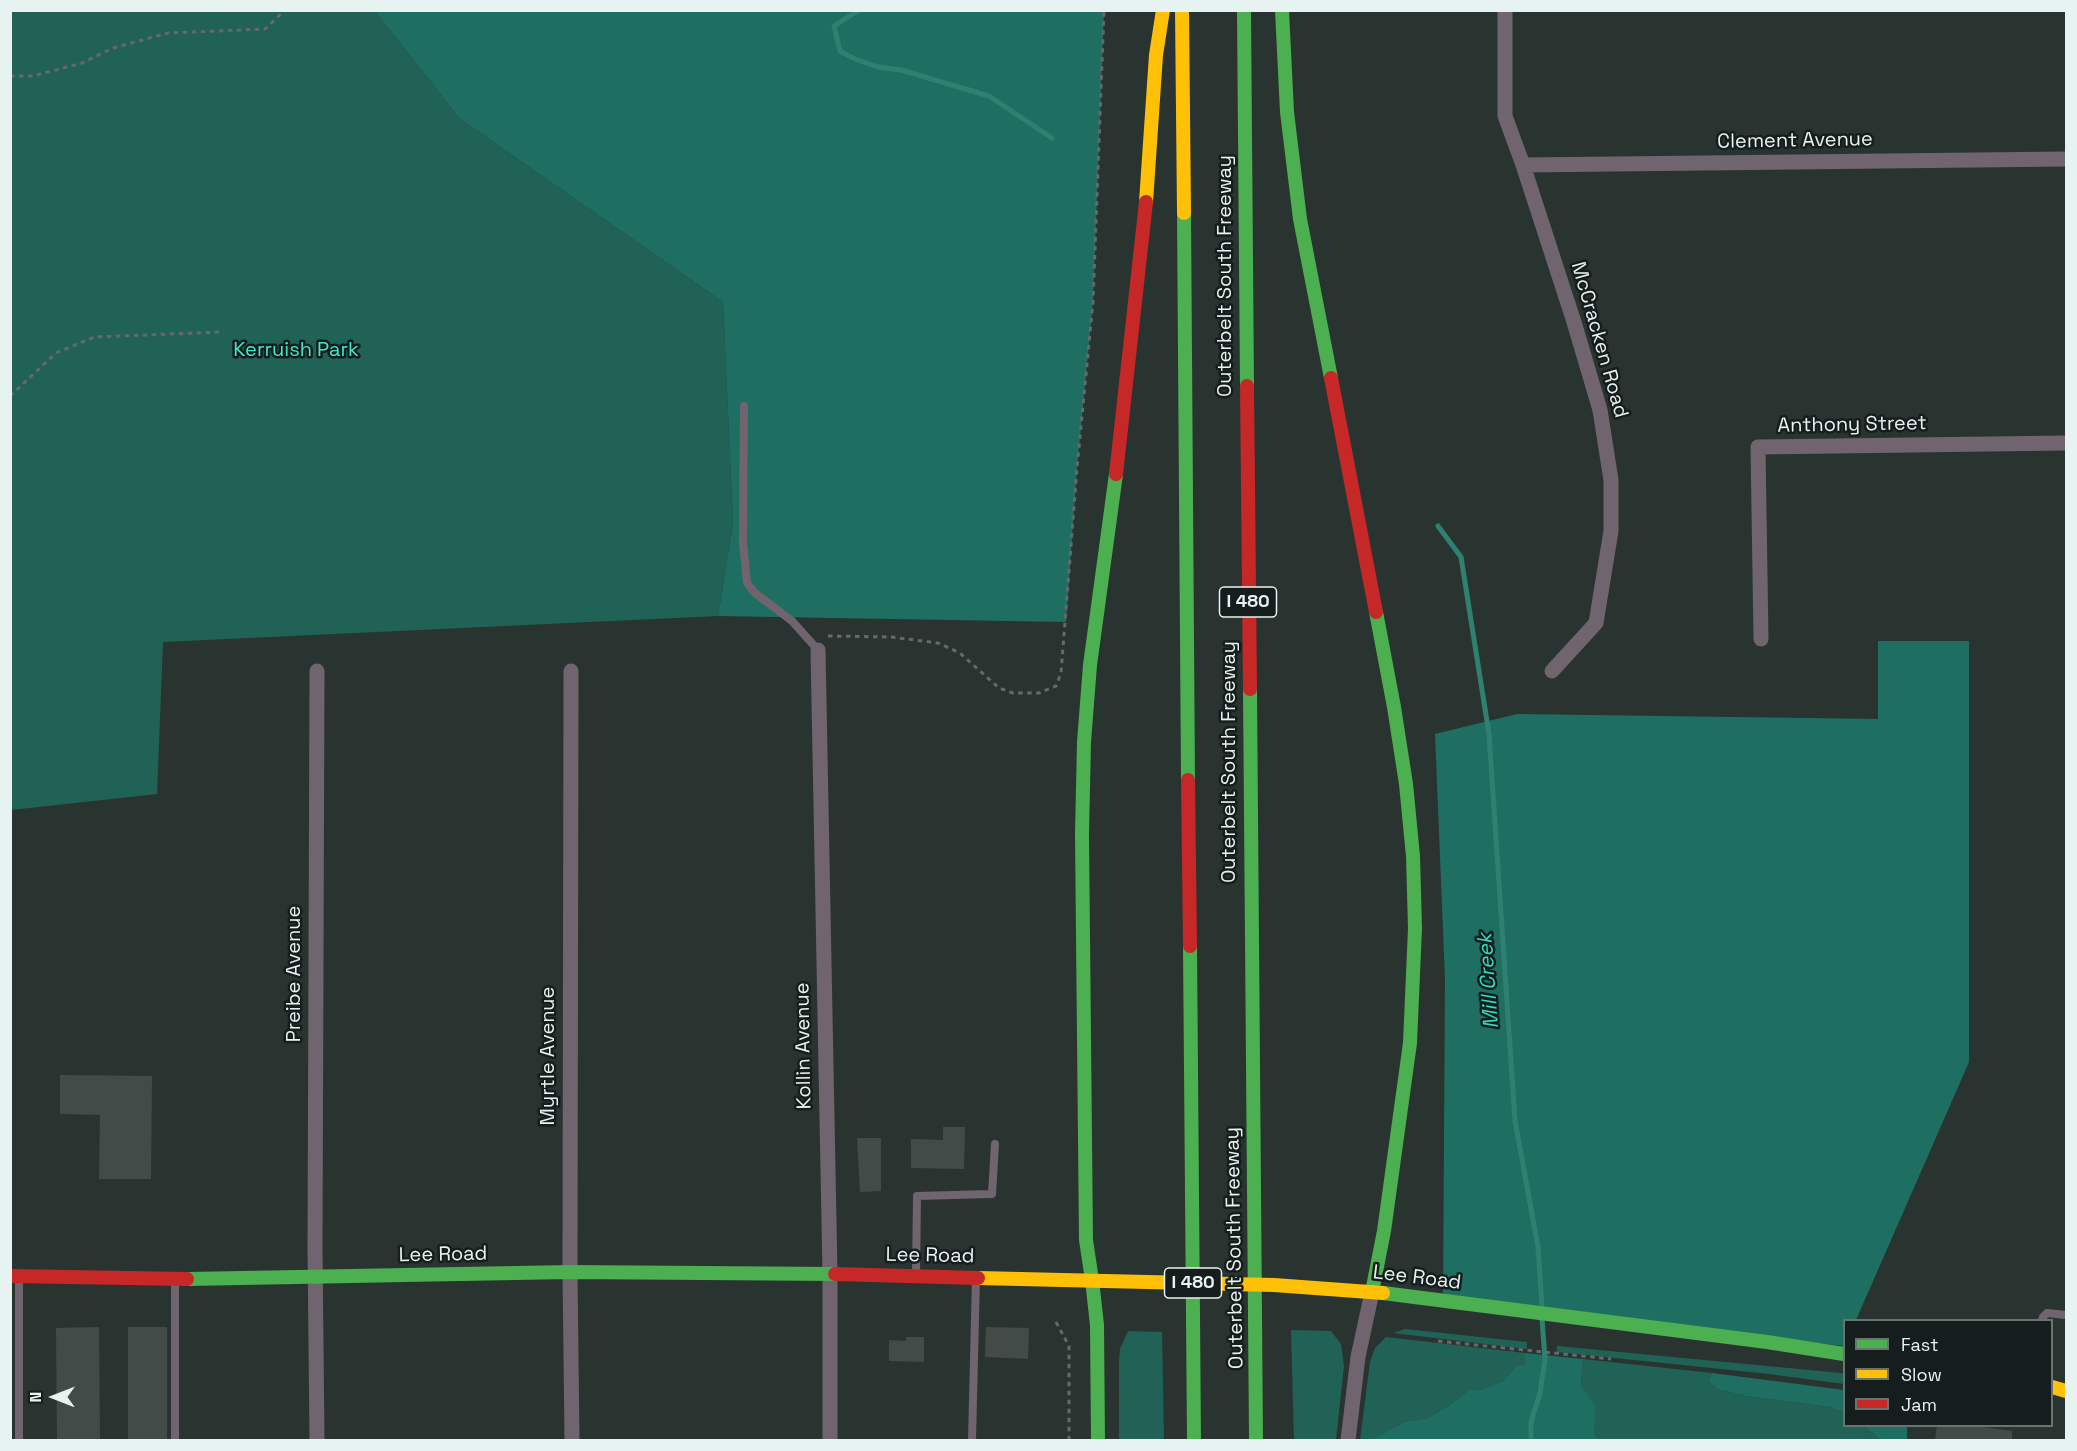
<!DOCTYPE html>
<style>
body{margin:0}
#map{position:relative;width:2077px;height:1451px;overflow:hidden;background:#293431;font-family:"Space Grotesk",sans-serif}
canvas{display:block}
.frame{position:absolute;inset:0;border:12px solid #e7f3f0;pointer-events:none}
.legend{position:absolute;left:1843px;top:1319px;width:210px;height:108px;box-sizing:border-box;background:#151e1c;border:2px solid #697371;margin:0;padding:8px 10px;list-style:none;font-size:18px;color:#e7f3f0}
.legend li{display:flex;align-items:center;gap:12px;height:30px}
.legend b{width:30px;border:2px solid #697371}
.north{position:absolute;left:24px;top:1367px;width:60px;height:60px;-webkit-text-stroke:4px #151e1c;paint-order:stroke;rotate:270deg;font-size:16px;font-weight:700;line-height:24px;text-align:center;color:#e7f3f0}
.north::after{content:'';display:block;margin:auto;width:21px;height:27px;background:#e7f3f0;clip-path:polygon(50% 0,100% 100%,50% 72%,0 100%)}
</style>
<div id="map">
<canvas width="2077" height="1451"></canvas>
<div class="frame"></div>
<ul class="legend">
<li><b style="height:8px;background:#4caf50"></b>Fast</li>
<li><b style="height:8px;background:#ffc107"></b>Slow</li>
<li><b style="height:8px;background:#c62828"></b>Jam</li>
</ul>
<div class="north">N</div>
</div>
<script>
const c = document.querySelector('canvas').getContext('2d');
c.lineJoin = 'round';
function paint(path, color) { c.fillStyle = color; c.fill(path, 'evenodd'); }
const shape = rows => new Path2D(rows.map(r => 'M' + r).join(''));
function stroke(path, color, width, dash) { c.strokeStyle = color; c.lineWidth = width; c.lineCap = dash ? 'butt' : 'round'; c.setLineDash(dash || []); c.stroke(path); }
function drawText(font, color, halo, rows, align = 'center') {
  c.font = font + ' "Space Grotesk",sans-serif'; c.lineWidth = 5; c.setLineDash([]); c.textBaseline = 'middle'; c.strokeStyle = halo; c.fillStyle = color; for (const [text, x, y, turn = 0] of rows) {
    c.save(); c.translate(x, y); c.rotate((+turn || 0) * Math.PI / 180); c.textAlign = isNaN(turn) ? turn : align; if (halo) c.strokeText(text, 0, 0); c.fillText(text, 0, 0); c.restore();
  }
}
const green = shape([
 [11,11,375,11,459,118,723,302,733,524,718,616,163,642,157,794,11,810],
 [1405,1329,1527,1342,1527,1349,1393,1333],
 [1291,1330,1331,1331,1341,1344,1344,1366,1336,1440,1294,1440],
 [1128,1331,1162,1332,1164,1440,1119,1440,1119,1360,1120,1349],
 [1386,1337,1525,1353,1525,1364,1517,1365,1503,1381,1479,1390,1470,1389,1451,1404,1428,1418,1404,1422,1377,1438,1376,1440,1360,1440,1370,1362,1375,1348],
 [1557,1346,1841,1373,1844,1374,1844,1384,1769,1374,1557,1352],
 [1583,1359,1712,1373,1708,1381,1717,1389,1745,1396,1830,1407,1844,1413,1844,1426,1864,1426,1881,1440,1598,1440,1594,1433,1594,1405,1581,1385]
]);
const forest = shape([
 [375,11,1104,11,1093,302,1077,468,1066,622,718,616,733,524,723,302,459,118],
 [1878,641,1969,641,1969,1062,1856,1320,1844,1320,1844,1346,1443,1300,1445,979,1435,734,1517,714,1878,719],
 [1525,1353,1583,1359,1581,1385,1595,1405,1594,1433,1598,1440,1376,1440,1376,1438,1404,1422,1428,1418,1451,1404,1470,1389,1479,1390,1503,1381,1517,1365,1525,1364],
 [1712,1373,1844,1390,1844,1413,1830,1407,1745,1396,1717,1389,1708,1381],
 [1864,1426,1907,1426,1907,1440,1881,1440]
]);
const stream = shape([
 [859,10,834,26,840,51,855,59,878,67,901,70,989,96,1052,138],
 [1438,526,1461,557,1489,734,1515,1121,1538,1247,1542,1307],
 [1531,1440,1531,1422,1540,1393,1545,1359,1542,1319]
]);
const building = shape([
 [60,1075,152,1076,151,1179,99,1179,100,1115,60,1114],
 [943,1127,965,1127,964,1169,911,1168,911,1139,943,1140],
 [857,1138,881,1138,881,1191,860,1192],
 [99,1327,100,1440,57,1440,56,1328],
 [128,1327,167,1327,167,1440,128,1440],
 [986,1327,1029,1328,1028,1359,985,1357],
 [906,1337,924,1337,924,1362,889,1361,889,1340,906,1341],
 [1937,1425,1969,1425,2012,1431,2012,1440,1935,1440]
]);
const path = shape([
 [10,76,33,76,82,63,113,48,168,33,265,29,282,13,282,10],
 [10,396,56,353,94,337,221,332],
 [828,636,891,637,938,643,960,653,999,688,1013,693,1039,693,1056,686,1061,673,1077,468,1093,302,1104,10],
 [1056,1322,1069,1346,1069,1440],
 [1438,1341,1611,1359]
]);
const lane = shape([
 [744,406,743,542,747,583,755,593,792,621,818,650],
 [916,1274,917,1196,992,1194,995,1144],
 [2042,1320,2043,1317,2047,1313,2066,1315],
 [972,1439,976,1278],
 [19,1440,19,1278],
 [175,1440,175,1280]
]);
const street = shape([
 [1505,10,1505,116,1523,165,1574,322,1600,410,1611,480,1611,531,1596,623,1552,671],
 [1523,165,2066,159],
 [1761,639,1758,447,2066,443],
 [818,650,830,1274,830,1440],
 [571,671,570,1272,572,1440],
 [317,1440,315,1249,317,671],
 [1348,1440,1358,1357,1372,1292]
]);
const fast = shape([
 [1244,10,1247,386],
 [1282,10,1287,112,1300,219,1331,378],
 [1184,213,1188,780],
 [1250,689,1256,1440],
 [1190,946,1194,1440],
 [187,1279,570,1272,835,1274],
 [1092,1280,1097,1325,1098,1440],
 [1092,1280,1086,1240,1082,834,1084,742,1090,665,1116,474],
 [1372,1292,1384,1231,1410,1043,1415,928,1413,856,1406,784,1394,707,1376,612],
 [1383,1293,1767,1342,1844,1354]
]);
const slow = shape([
 [1182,10,1184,213],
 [1146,202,1156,55,1163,10],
 [978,1278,1274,1285,1383,1293],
 [2052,1387,2066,1391]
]);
const jam = shape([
 [1331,378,1376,612],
 [1247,386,1250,689],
 [1116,474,1146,202],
 [1188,780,1190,946],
 [835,1274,978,1278],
 [10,1276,187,1279]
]);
const shields = [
 [1248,602,57],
 [1193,1283,57]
];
const shieldNames = [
 ["I 480",1248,602],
 ["I 480",1193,1283]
];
const streetNames = [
 ["Clement Avenue",1795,141,-1],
 ["Outerbelt South Freeway",1226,276,-90],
 ["McCracken Road",1599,340,74],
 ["Anthony Street",1852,425,-1],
 ["Outerbelt South Freeway",1230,762,-90],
 ["Preibe Avenue",295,974,-90],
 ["Kollin Avenue",804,1046,-91],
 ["Myrtle Avenue",549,1056,-90],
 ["Outerbelt South Freeway",1235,1248,-91],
 ["Lee Road",443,1255,-1],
 ["Lee Road",930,1256,1],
 ["Lee Road",1417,1278,7]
];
const parkNames = [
 ["Kerruish Park",296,351]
];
const waterNames = [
 ["Mill Creek",1489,981,-94]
];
paint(green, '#206256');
paint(forest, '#1e6f61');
stroke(stream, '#308072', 5);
paint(building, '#434b49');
stroke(path, '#68676b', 3, [4.5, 4.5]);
stroke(lane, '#70646f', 8);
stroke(street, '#70646f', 15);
stroke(fast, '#4caf50', 14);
stroke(slow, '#ffc107', 14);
stroke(jam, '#c62828', 14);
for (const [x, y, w] of shields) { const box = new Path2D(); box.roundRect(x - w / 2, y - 15, w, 30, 4.5); c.fillStyle = '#151e1c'; c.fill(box); stroke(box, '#e7f3f0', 1.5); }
drawText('bold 18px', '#e7f3f0', null, shieldNames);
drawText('20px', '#e7f3f0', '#151e1c', streetNames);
drawText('20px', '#45e7cc', '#151e1c', parkNames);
drawText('italic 21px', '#33dcc1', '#151e1c', waterNames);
</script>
